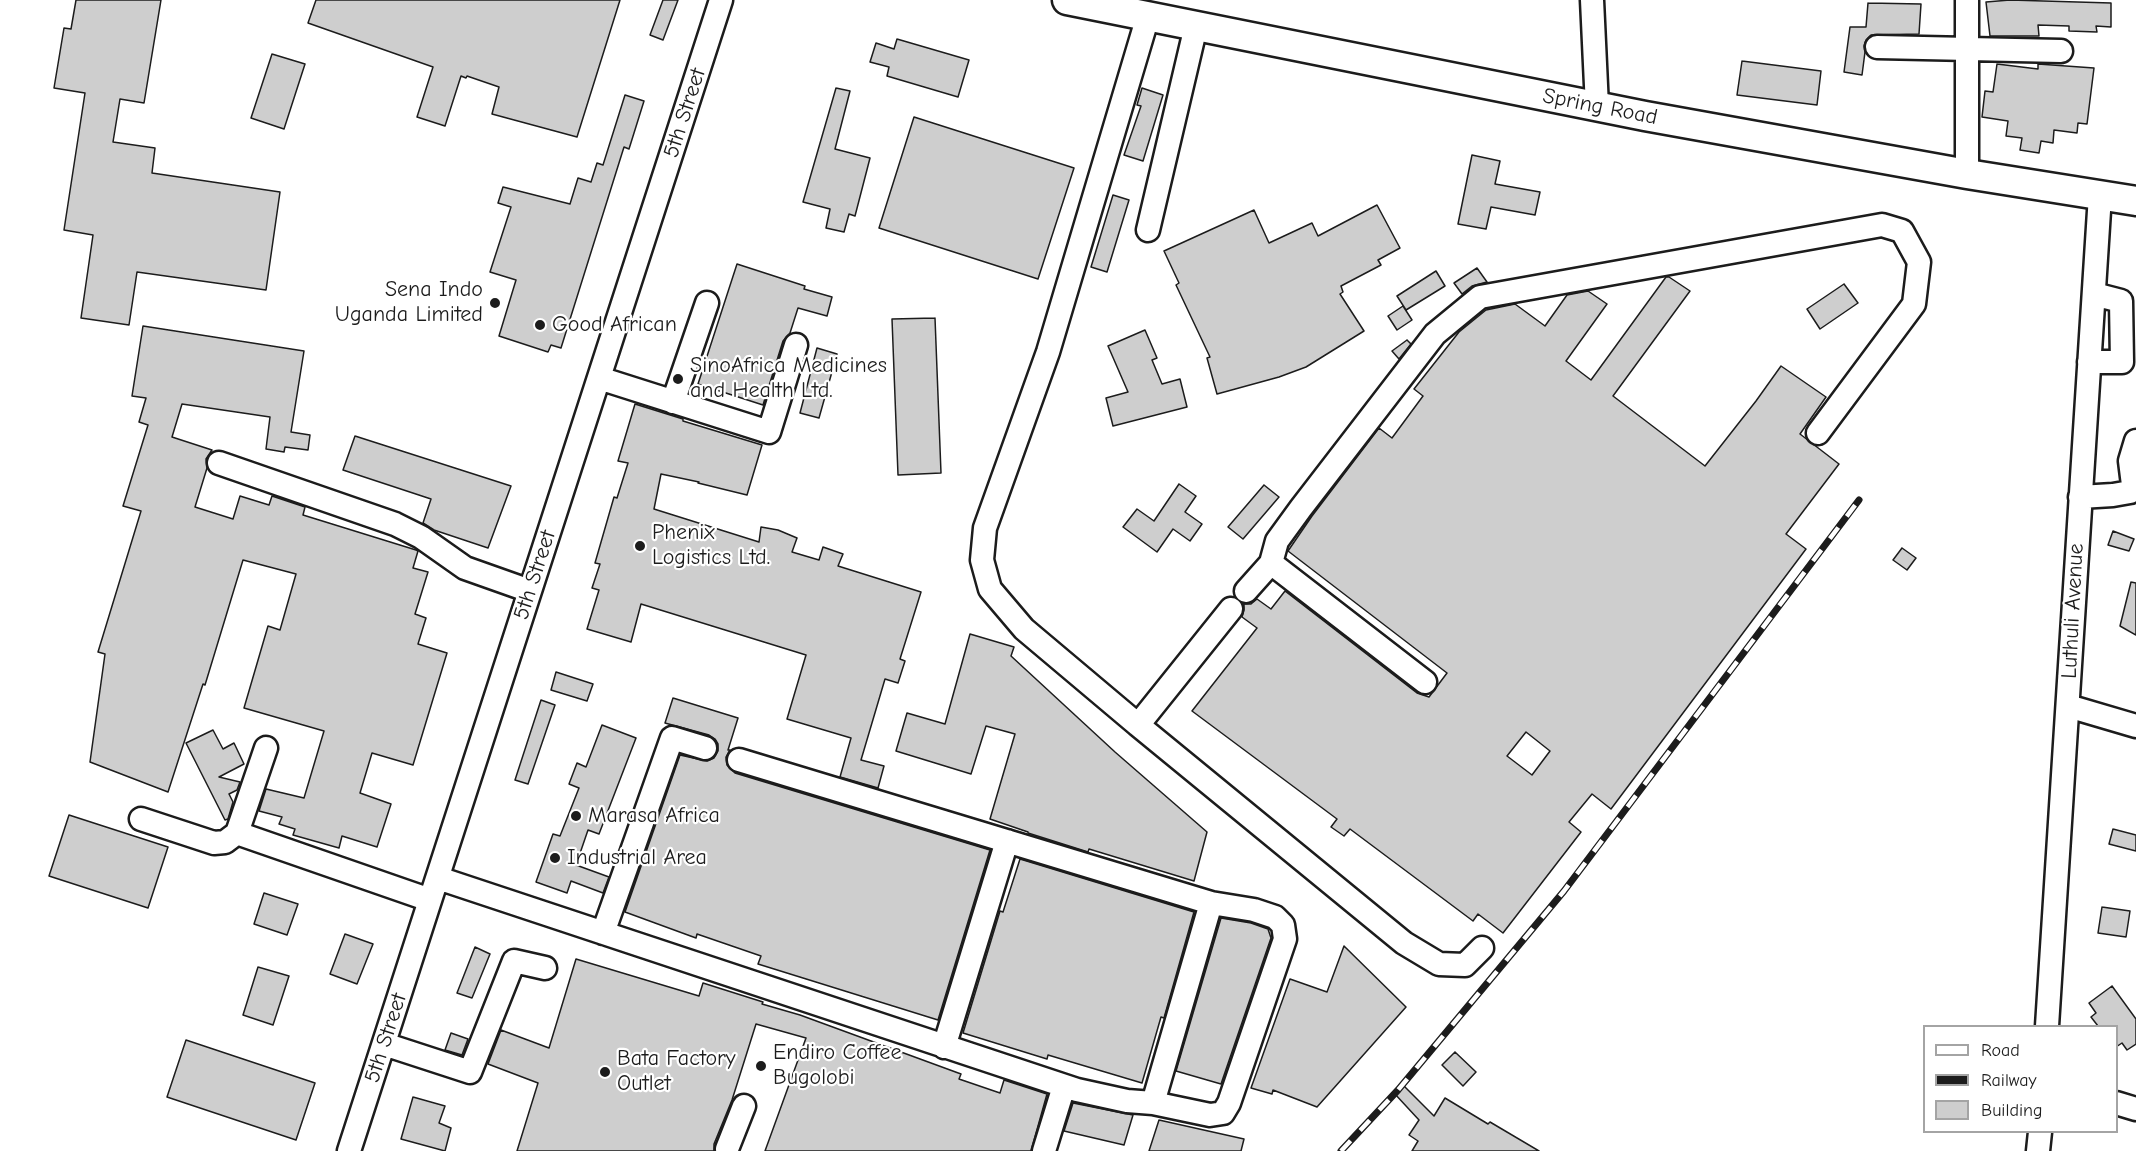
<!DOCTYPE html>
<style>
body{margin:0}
#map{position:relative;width:2136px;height:1151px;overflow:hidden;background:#fff;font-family:"Comic Neue",sans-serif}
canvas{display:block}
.legend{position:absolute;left:1923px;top:1025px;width:195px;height:108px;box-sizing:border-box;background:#fff;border:2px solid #a4a4a4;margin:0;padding:8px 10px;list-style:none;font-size:18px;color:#1c1c1c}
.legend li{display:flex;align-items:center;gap:12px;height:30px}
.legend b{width:30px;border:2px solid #a4a4a4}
</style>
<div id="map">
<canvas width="2136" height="1151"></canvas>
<ul class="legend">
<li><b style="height:8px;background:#fff"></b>Road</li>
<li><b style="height:8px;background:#1c1c1c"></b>Railway</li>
<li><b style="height:16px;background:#cecece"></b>Building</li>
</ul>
</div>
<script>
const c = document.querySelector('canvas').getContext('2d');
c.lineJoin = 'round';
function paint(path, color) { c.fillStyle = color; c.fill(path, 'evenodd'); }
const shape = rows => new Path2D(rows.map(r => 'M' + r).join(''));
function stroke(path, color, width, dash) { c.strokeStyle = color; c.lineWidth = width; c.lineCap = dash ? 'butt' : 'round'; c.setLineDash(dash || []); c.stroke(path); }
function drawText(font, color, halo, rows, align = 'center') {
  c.font = font + ' "Comic Neue",sans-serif'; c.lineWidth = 4.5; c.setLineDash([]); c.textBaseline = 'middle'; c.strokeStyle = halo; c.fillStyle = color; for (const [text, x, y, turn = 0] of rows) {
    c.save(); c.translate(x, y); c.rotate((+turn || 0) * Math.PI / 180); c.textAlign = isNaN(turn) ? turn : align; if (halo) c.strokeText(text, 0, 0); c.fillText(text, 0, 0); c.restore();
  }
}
const building = shape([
 [76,0,161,0,144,103,120,99,113,142,155,148,152,173,280,192,266,290,137,272,129,325,81,318,93,235,64,230,85,93,54,88,64,28,71,29,76,0],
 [316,0,620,0,577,137,492,114,499,87,467,76,466,78,461,76,445,126,417,117,433,67,308,23,316,0],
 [663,0,678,0,663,40,650,35,663,0],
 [2010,0,2111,3,2111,27,2096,26,2097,32,2069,31,2069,26,2038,25,2039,36,1990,36,1986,2,2010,0],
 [1868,3,1921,4,1919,34,1871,35,1866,40,1864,46,1865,52,1862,75,1844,72,1850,27,1866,27,1868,3],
 [897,39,969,60,958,97,887,76,889,67,870,62,876,43,894,49,897,39],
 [272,54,305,64,284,129,251,118,272,54],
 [1742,61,1821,71,1817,105,1737,95,1742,61],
 [1997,64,2038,69,2038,64,2094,68,2087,124,2078,123,2077,133,2054,130,2053,143,2041,141,2039,153,2020,150,2022,138,2006,136,2008,121,1982,117,1985,91,1993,92,1997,64],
 [836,88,850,91,835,149,870,158,855,216,849,214,844,232,826,228,830,209,803,202,836,88],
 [1142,88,1163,95,1143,161,1124,155,1141,106,1137,105,1142,88],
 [625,95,644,101,629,149,624,147,561,348,551,345,548,352,499,336,516,280,490,272,511,207,498,203,503,187,570,204,578,178,591,182,597,163,603,165,625,95],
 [914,117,1074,168,1038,279,879,228,914,117],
 [1472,155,1500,161,1495,184,1540,192,1535,215,1491,207,1486,229,1458,224,1472,155],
 [1113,195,1129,200,1107,272,1091,267,1113,195],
 [1377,205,1400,248,1378,260,1381,265,1341,286,1343,292,1340,294,1364,331,1306,367,1279,377,1217,394,1207,358,1210,357,1176,285,1179,283,1164,251,1254,210,1269,243,1312,223,1318,236,1377,205],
 [737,264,805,286,804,289,832,297,827,316,798,308,790,333,783,341,763,405,698,384,737,264],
 [1477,268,1487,282,1472,286,1462,294,1454,283,1477,268],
 [1436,271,1445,286,1406,310,1397,296,1436,271],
 [1666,277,1669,277,1690,291,1613,396,1705,466,1756,401,1781,366,1826,397,1800,434,1839,464,1786,534,1806,549,1611,809,1592,794,1569,822,1581,832,1503,933,1478,914,1473,921,1350,829,1344,836,1331,827,1337,819,1192,711,1257,628,1242,617,1244,610,1244,604,1251,604,1257,599,1271,609,1285,591,1417,693,1429,697,1447,673,1288,551,1312,516,1379,428,1392,438,1423,396,1414,389,1459,332,1486,310,1515,304,1545,326,1567,295,1588,291,1607,304,1566,361,1591,380,1666,277],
 [1526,732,1550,751,1532,775,1507,756,1526,732],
 [1844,284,1858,303,1820,329,1807,309,1844,284],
 [1403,306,1412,320,1397,330,1388,316,1403,306],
 [935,318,941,473,898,475,892,319,935,318],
 [143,326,304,351,291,432,310,435,308,450,285,447,284,452,266,449,270,417,182,404,172,437,212,450,206,459,207,468,195,507,233,519,240,496,269,505,272,496,305,507,303,515,416,550,418,551,413,568,428,572,415,614,426,618,418,644,447,653,413,765,372,753,360,793,391,804,377,847,342,836,339,848,293,835,295,829,279,824,282,817,259,811,266,789,304,798,324,731,244,708,268,626,280,630,296,574,243,560,205,685,203,684,168,792,90,762,105,654,98,652,141,511,123,506,148,425,139,422,146,398,132,396,143,326],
 [1145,330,1157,358,1152,360,1162,384,1180,379,1187,407,1113,426,1106,398,1128,392,1108,346,1145,330],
 [1407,340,1411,344,1399,359,1392,351,1407,340],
 [817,348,837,354,819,418,800,413,817,348],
 [635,404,683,419,683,421,762,445,747,495,698,483,699,482,661,474,654,509,759,542,761,527,778,530,797,538,792,552,819,560,823,547,843,554,838,566,921,592,900,659,905,661,898,683,885,679,861,760,884,766,878,788,840,777,851,738,787,719,806,655,641,604,631,642,587,629,599,590,592,588,600,564,595,563,614,497,617,498,628,463,618,461,635,404],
 [355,436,511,486,488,548,434,530,423,523,431,499,343,470,355,436],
 [1179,484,1196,496,1185,512,1202,524,1190,541,1173,529,1157,552,1123,527,1137,509,1154,521,1179,484],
 [1264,485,1279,497,1243,539,1228,527,1264,485],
 [2113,531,2134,539,2129,551,2108,545,2113,531],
 [1902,548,1916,558,1907,570,1893,560,1902,548],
 [2131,582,2136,583,2136,635,2120,626,2131,582],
 [970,634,1014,647,1011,656,1115,752,1207,832,1194,881,1089,849,1088,852,1028,833,1028,832,990,819,1015,734,986,726,971,774,896,751,907,713,945,724,970,634],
 [556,672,593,684,587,701,551,690,556,672],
 [673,698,738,718,728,750,730,750,726,757,727,765,735,773,990,850,938,1020,758,964,761,956,697,934,696,938,625,912,680,755,707,761,714,758,718,751,718,744,715,739,709,735,665,723,673,698],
 [541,700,555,705,528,784,515,780,541,700],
 [602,725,636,738,599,834,588,830,576,865,609,877,603,893,571,881,567,893,536,882,553,834,560,836,579,788,569,784,577,763,586,767,602,725],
 [213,730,223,749,234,743,244,764,219,777,240,782,237,790,229,794,233,802,228,819,225,820,186,743,213,730],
 [69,815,168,847,148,908,49,876,69,815],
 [2113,829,2136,835,2136,851,2109,844,2113,829],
 [1020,859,1194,912,1164,1018,1161,1017,1142,1083,1048,1055,1047,1059,963,1033,1000,911,1003,912,1020,859],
 [264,893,298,904,287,935,254,924,264,893],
 [2102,907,2130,911,2126,937,2098,933,2102,907],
 [1221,918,1251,923,1268,929,1271,938,1221,1084,1176,1071,1221,918],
 [345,934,373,944,357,984,330,974,345,934],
 [1344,946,1406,1007,1317,1107,1273,1090,1272,1094,1251,1088,1290,979,1327,992,1344,946],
 [475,947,490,954,472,998,457,993,475,947],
 [576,959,699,996,703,983,763,1002,762,1004,800,1015,961,1074,959,1079,1000,1093,1004,1080,1047,1094,1031,1151,765,1151,806,1038,756,1024,732,1100,714,1144,714,1151,517,1151,538,1083,488,1064,501,1030,549,1048,576,959],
 [258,967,289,976,273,1025,243,1015,258,967],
 [2112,986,2136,1019,2136,1044,2127,1050,2122,1043,2116,1047,2116,1026,2098,1026,2091,1017,2096,1013,2089,1003,2112,986],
 [451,1033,468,1039,462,1055,445,1050,451,1033],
 [186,1040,315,1083,296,1140,167,1097,186,1040],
 [1455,1052,1476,1072,1463,1086,1442,1065,1455,1052],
 [1403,1085,1434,1116,1445,1098,1488,1124,1490,1122,1539,1151,1412,1151,1418,1141,1409,1135,1419,1120,1394,1093,1403,1085],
 [413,1097,445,1106,439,1123,451,1128,445,1151,401,1139,413,1097],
 [1073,1103,1133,1115,1124,1145,1064,1131,1073,1103],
 [1159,1120,1244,1139,1241,1151,1149,1151,1159,1120]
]);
const minor = shape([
 [1592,0,1597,107],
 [1877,47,2061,51],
 [1967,174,1967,0],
 [1148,230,1196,26],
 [2089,362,2122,362,2121,301,2094,294],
 [599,378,769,432,796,345],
 [673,402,707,303],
 [219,463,395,524,421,537,465,568,530,591],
 [2080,497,2113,495,2130,492,2133,485,2130,461,2136,441],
 [1271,563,1425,682],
 [1246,591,1271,563,1277,541,1301,508,1435,334,1480,297,1882,225,1902,231,1919,262,1914,304,1818,433],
 [1231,609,1138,725,1404,943,1439,964,1465,965,1482,948],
 [2068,706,2136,726],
 [1138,725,1024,629,990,589,982,560,985,528,1048,352,1148,16],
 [266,748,237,833,430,900],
 [141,819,214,843,225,842,237,833],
 [438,878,1077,1090,1127,1101,1153,1103,1211,903,739,760],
 [603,933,672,738,705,748],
 [2047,1026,2100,195],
 [384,1044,470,1072,514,961,545,968],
 [944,1047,1007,841],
 [1153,1103,1210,1115,1223,1113,1229,1103,1285,939,1283,925,1275,917,1254,910,1211,903],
 [2116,1103,2136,1109],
 [727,1149,744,1106],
 [349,1151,721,0],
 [1044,1151,1064,1086],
 [2038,1151,2040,1132]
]);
const major = shape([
 [1067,0,1645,116,1967,174,2136,201]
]);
const rail = shape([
 [1341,1151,1398,1090,1564,891,1859,500]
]);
const markers = [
 [495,303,6,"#1c1c1c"],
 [540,325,6,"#1c1c1c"],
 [678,379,6,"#1c1c1c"],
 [640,546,6,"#1c1c1c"],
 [576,816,6,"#1c1c1c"],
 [555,858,6,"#1c1c1c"],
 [761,1066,6,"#1c1c1c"],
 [605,1072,6,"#1c1c1c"]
];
const streetNames = [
 ["Spring Road",1600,107,11],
 ["5th Street",685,113,-72],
 ["5th Street",535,575,-72],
 ["Luthuli Avenue",2073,611,-87],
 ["5th Street",386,1038,-72]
];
const poiNames = [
 ["Sena Indo",483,290,"right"],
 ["Uganda Limited",483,315,"right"],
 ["Good African",552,325],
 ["SinoAfrica Medicines",690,366],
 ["and Health Ltd.",690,391],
 ["Phenix",652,533],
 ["Logistics Ltd.",652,558],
 ["Marasa Africa",588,816],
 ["Industrial Area",567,858],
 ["Endiro Coffee",773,1053],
 ["Bugolobi",773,1078],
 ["Bata Factory",617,1059],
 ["Outlet",617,1084]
];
paint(building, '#cecece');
stroke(building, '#1c1c1c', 1.5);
stroke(minor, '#1c1c1c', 27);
stroke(major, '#1c1c1c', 33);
stroke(minor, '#fff', 22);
stroke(major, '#fff', 28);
stroke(rail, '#1c1c1c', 7);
stroke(rail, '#fff', 4.5, [14]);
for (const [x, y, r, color] of markers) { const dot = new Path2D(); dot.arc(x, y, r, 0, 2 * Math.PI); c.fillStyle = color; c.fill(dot); stroke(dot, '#fff', 2); }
drawText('22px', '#1c1c1c', '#fff', streetNames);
drawText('22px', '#1c1c1c', '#fff', poiNames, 'left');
</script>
